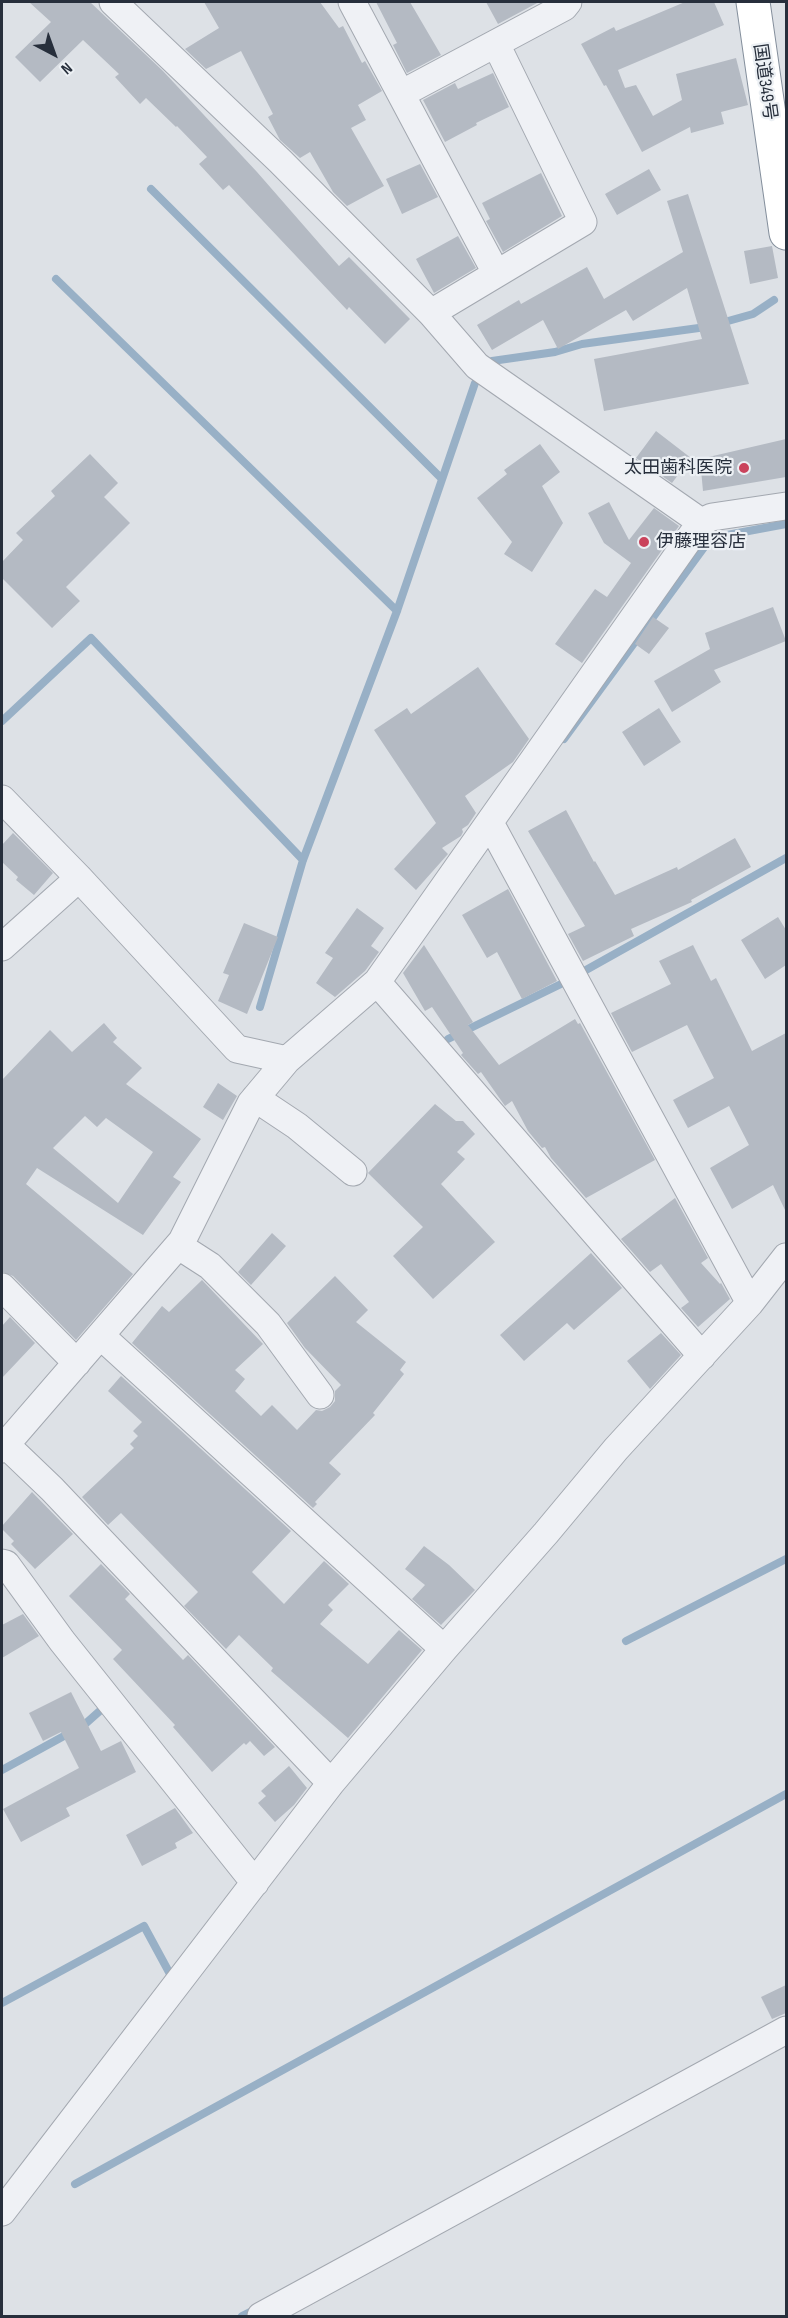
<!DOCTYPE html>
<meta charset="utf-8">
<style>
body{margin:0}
#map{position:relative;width:788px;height:2318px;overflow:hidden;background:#dde1e6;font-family:"Sofia Sans Condensed",sans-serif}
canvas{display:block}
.frame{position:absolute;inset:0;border:3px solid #272f3c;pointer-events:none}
.north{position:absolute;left:24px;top:24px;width:60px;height:60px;-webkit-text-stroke:4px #ecf0f4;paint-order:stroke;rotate:139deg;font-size:16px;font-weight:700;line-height:24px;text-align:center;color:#272f3c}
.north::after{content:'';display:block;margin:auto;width:21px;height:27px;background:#272f3c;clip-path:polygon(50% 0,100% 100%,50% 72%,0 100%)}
</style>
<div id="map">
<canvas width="788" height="2318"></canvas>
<div class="frame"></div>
<div class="north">N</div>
</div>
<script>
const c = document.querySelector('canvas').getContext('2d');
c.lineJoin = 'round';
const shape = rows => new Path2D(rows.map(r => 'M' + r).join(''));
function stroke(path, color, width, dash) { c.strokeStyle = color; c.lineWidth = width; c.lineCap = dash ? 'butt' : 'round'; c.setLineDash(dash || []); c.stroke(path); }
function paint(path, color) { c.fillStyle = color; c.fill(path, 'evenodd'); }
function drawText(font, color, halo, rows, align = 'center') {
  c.font = font + ' "Sofia Sans Condensed","Noto Sans JP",sans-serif'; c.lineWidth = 4.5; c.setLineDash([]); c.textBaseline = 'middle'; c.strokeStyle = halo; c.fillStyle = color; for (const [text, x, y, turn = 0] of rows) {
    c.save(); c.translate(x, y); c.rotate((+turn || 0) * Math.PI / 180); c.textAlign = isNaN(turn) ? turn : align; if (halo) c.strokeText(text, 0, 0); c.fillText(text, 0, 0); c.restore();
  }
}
const stream = shape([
 [151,189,442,479],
 [56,279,397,611],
 [721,323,753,314,774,300],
 [492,361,555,352,582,344,706,327],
 [2,721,91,638,303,860],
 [564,739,711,538,786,524],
 [260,1007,303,860,397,611,475,383],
 [448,1039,561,984,786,858],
 [626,1641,786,1559],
 [2,1770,84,1725,102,1709],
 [2,2003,144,1926,170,1974],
 [75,2184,786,1794],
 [242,2316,256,2309]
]);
const building = shape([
 [29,2,90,2,163,71,257,172,339,266,349,257,410,319,385,344,349,307,347,310,229,185,223,190,199,164,207,157,177,126,176,127,146,98,140,104,115,77,119,74,83,40,40,82,15,57,51,22],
 [204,2,320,2,339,28,343,26,362,63,365,61,382,91,358,105,366,120,351,128,384,186,347,206,333,192,310,152,300,158,280,140,268,117,273,114,241,51,206,69,185,49,219,28],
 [376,2,410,2,441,55,407,73,393,45,397,43],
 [486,2,539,2,498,24],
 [685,2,714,2,724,25,618,70,625,88,636,85,653,116,682,100,676,74,736,58,748,105,721,112,724,124,691,133,690,127,642,152,606,85,604,86,581,44,614,27,616,31],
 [493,73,509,107,476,123,477,125,445,142,423,100,455,83,458,89],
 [420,164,438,197,402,214,386,179],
 [649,169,661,190,617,215,605,194],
 [541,173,562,216,503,252,486,221,490,219,482,203],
 [688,194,749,384,604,411,594,359,702,339,687,288,633,321,626,310,558,349,543,320,492,350,477,325,519,300,521,304,587,267,604,299,683,252,667,201],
 [458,236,476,268,434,293,416,259],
 [772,246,778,278,750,284,744,251],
 [656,431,691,458,672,483,636,458],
 [786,439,786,477,703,491,700,459],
 [540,444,560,472,542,486,563,523,532,572,504,554,512,542,477,498,507,474,504,470],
 [90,454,118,483,104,497,130,523,66,587,80,601,52,628,2,578,2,562,23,540,16,533,55,496,51,491],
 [609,502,629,540,654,508,679,526,582,663,555,644,595,589,607,597,631,563,604,543,588,513],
 [773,607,786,641,714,670,721,682,672,712,654,681,710,649,705,633],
 [653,617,669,628,649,654,635,644],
 [478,667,529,739,513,762,465,796,476,813,468,825,462,829,463,832,461,836,442,848,448,854,416,890,394,869,436,823,374,730,407,708,411,714],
 [659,708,681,742,644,766,622,732],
 [566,810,594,862,595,861,615,895,677,867,678,870,735,838,751,867,691,900,692,902,631,929,634,936,583,961,568,934,585,926,528,831],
 [13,833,53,873,34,895,16,880,18,877,2,862,2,845],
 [508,889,557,981,522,999,497,952,487,958,462,915],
 [357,908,384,928,371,946,379,952,365,971,335,997,316,983,333,958,325,953],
 [778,917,786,930,786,965,765,979,741,940],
 [244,923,278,937,247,1014,218,1001,229,975,223,973],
 [424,945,473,1022,468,1025,499,1065,575,1019,578,1024,580,1023,655,1160,586,1198,551,1158,545,1147,542,1148,528,1131,512,1101,505,1106,481,1072,478,1074,461,1055,463,1053,432,1007,425,1011,403,973],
 [693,945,711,981,716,978,752,1051,786,1033,786,1212,773,1185,732,1209,710,1168,749,1145,729,1106,688,1128,673,1100,714,1078,687,1025,632,1052,611,1013,671,984,659,961],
 [104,1023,117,1038,113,1042,142,1068,126,1084,201,1139,173,1177,181,1182,143,1235,37,1168,26,1184,133,1274,76,1340,13,1276,2,1272,2,1080,50,1030,72,1052],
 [85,1116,97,1127,106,1118,153,1152,118,1203,53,1148],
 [218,1083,237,1096,223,1120,203,1107],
 [435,1104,456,1121,463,1121,475,1134,457,1152,465,1159,441,1184,495,1242,433,1299,393,1256,423,1227,368,1173],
 [675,1198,708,1258,701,1263,720,1284,721,1283,730,1299,698,1327,681,1308,689,1302,661,1264,650,1272,621,1239],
 [272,1233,286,1246,251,1285,238,1272],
 [591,1253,622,1288,574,1330,567,1323,524,1361,500,1335],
 [335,1276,368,1310,356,1322,406,1362,400,1370,404,1374,373,1413,375,1415,329,1463,341,1474,315,1502,317,1504,313,1508,132,1343,162,1306,169,1312,202,1280,263,1344,235,1370,245,1379,235,1391,261,1416,272,1405,297,1430,316,1410,322,1411,330,1407,335,1401,335,1391,341,1385,305,1348,287,1323],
 [10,1317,35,1343,2,1378,2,1326],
 [661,1333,681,1355,650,1389,627,1361],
 [121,1376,291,1531,252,1572,284,1604,324,1561,349,1584,328,1605,333,1610,320,1624,368,1664,399,1630,422,1650,348,1738,271,1671,273,1668,239,1635,226,1649,184,1606,198,1592,121,1513,108,1525,82,1497,134,1448,130,1444,138,1436,133,1431,142,1422,108,1391],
 [32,1492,73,1534,35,1569,11,1544,14,1541,2,1529,2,1526],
 [424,1546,449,1565,475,1590,441,1625,412,1599,425,1585,405,1569],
 [101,1564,130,1594,125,1599,183,1660,188,1655,275,1747,264,1756,250,1741,246,1745,244,1743,212,1772,173,1727,175,1725,113,1659,122,1650,69,1596],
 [23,1614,39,1636,2,1658,2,1625],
 [71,1692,101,1751,121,1741,136,1772,66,1808,70,1816,21,1842,3,1809,79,1768,61,1732,43,1741,29,1713],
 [289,1766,307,1788,294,1805,275,1822,258,1803,266,1796,261,1791],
 [175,1808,193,1833,175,1843,177,1848,142,1866,126,1835],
 [786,1985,786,2013,772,2019,761,1997]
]);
const minor = shape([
 [113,2,280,161,431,313,477,366,701,522],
 [352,2,496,273],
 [401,94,564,7,568,2],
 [431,313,583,222,496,44],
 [2,799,79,878,237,1049,287,1060],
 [490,823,750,1303],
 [2,947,79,878],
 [377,982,702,1356],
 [255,1098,297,1126,353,1172],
 [179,1246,210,1266,268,1324,320,1395],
 [2,1287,77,1363],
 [101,1336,444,1649],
 [6,1445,52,1489,331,1783],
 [2,1449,182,1241,251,1103,287,1060,377,982,701,522,712,517,786,506],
 [2,1563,6,1564,62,1641,255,1883],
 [2,2212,331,1783,444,1649,546,1533,616,1449,750,1303,786,1257],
 [261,2316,786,2030]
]);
const trunk = shape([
 [753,2,786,233]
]);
const markers = [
 [744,468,6,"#ca435c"],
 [644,542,6,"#ca435c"]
];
const streetNames = [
 ["国道349号",764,82,82]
];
const poiNames = [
 ["太田歯科医院",732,468],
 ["伊藤理容店",656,542,"left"]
];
stroke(stream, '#98b0c6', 8);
paint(building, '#b4bac3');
stroke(minor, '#a3a8b0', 29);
stroke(trunk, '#848f9c', 35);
stroke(minor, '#eff1f5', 27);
stroke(trunk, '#fff', 33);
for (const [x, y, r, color] of markers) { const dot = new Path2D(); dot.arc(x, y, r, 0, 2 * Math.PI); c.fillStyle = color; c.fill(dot); stroke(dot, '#ecf0f4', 2); }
drawText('18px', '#272f3c', '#ecf0f4', streetNames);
drawText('18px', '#272f3c', '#ecf0f4', poiNames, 'right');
</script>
